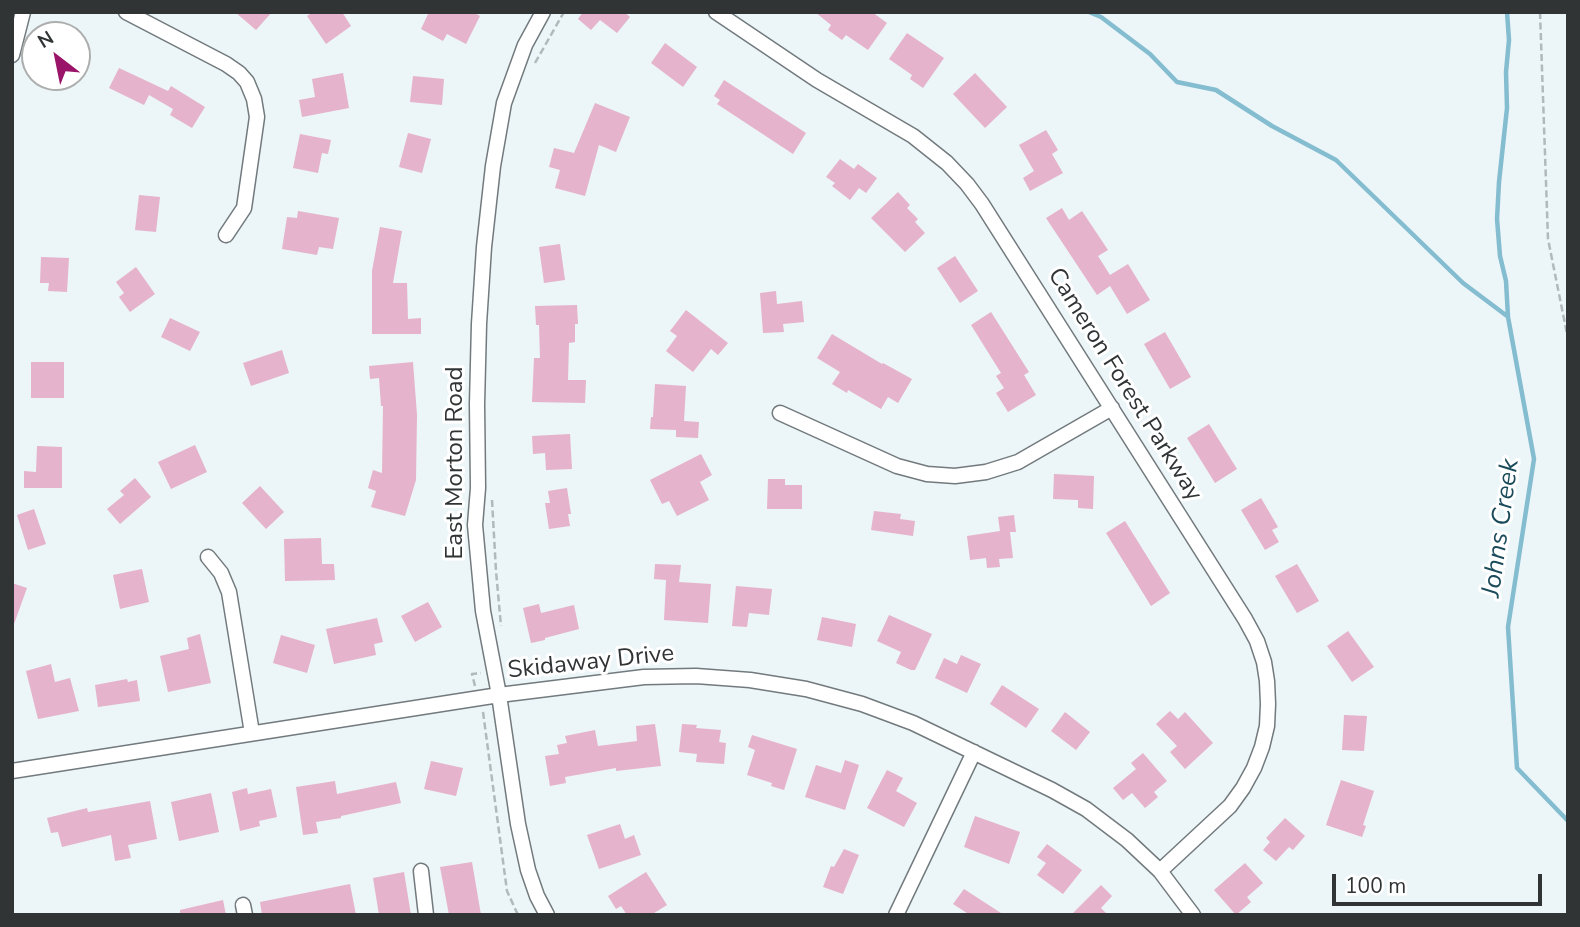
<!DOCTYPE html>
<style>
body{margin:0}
#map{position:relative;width:1580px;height:927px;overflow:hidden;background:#ecf5f8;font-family:"Nunito Sans",sans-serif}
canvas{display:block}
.frame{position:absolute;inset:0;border:14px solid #303435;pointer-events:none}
.north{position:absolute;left:21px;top:21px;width:70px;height:70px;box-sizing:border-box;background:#fff;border:2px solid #acaeae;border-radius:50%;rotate:328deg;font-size:19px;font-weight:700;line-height:28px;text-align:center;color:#303435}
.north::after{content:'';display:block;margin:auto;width:24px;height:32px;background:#9a1569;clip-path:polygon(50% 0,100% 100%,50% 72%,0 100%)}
.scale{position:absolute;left:1332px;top:874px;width:210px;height:32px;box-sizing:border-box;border:4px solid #303435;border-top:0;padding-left:9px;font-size:21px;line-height:24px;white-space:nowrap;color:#303435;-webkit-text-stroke:5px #fff;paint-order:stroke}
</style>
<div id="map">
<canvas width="1580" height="927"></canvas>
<div class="frame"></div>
<div class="north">N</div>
<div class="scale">100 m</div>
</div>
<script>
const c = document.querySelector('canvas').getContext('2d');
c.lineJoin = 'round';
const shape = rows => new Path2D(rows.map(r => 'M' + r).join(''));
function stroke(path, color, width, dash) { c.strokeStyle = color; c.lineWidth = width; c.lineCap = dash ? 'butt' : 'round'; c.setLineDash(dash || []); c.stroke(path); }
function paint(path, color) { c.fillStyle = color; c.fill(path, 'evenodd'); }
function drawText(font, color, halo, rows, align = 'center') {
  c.font = font + ' "Nunito Sans",sans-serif'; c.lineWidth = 6; c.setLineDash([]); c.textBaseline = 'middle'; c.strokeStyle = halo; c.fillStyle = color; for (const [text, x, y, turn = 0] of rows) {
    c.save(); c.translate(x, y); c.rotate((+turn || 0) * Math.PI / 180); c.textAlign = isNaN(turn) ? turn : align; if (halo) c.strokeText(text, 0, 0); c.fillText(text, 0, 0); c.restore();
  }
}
const stream = shape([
 [1089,12,1101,17,1150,54,1177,82,1216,90,1272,126,1336,160,1463,283,1507,316],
 [1507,12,1509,40,1506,72,1507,108,1499,182,1497,219,1500,256,1506,281,1508,317,1534,459,1508,627,1517,768,1568,821]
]);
const building = shape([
 [235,12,272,12,256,30],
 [313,12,342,12,351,26,326,44,307,16],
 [429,12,473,12,480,16,466,44,447,34,443,41,421,29],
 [583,12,624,12,630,17,617,33,600,20,591,30,578,19],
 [815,12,872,12,887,23,868,50,846,35,842,40,828,30,831,25],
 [907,33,944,58,923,88,910,79,912,75,889,59],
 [665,43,697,67,683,87,651,63],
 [119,68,168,91,171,86,205,107,192,128,170,115,173,109,149,95,144,105,109,88],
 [343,73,349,108,302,117,299,100,315,97,312,79],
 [975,73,1007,107,985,128,953,94],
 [413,76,444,79,442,105,410,102],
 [724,80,806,133,793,154,717,104,720,100,714,96],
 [595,103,630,117,616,152,599,145,585,196,555,188,560,170,549,167,554,148,574,153],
 [1046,130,1058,150,1052,154,1063,173,1030,191,1023,178,1034,171,1019,145],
 [408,133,431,139,422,173,399,167],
 [300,134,331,140,328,154,322,153,318,173,293,168],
 [840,159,854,169,858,164,877,178,866,193,859,188,850,200,832,186,835,183,826,177],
 [898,192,910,205,907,208,918,219,915,222,925,233,905,252,871,218],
 [139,195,160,197,156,232,135,230],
 [1062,208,1069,220,1082,211,1108,250,1098,256,1110,275,1128,264,1150,300,1127,314,1110,286,1097,295,1046,218],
 [298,211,339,218,333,249,319,247,317,255,282,249,287,217,297,218],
 [380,227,402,231,393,283,407,283,408,319,421,318,421,334,372,334,372,271],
 [560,244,565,280,544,283,539,247],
 [955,256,978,291,960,303,937,268],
 [41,257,69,258,67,292,48,291,49,283,40,283],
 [136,267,155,294,130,312,119,297,124,293,116,282],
 [776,291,777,304,802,301,804,322,783,324,784,332,763,333,760,293],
 [577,305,578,324,575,324,575,342,569,343,568,380,586,380,585,403,532,402,534,358,540,358,539,325,536,325,535,306],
 [686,310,728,343,718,355,711,349,693,372,666,351,677,336,670,331],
 [991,312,1029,372,1024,375,1036,395,1008,412,996,393,1004,388,996,376,1001,373,971,325],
 [170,318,200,332,190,351,161,337],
 [1165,332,1191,377,1170,389,1144,344],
 [832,334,882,364,883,363,912,379,898,403,888,397,881,409,848,390,847,393,832,384,840,372,817,358],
 [282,350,289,373,251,386,243,363],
 [31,362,64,362,64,398,31,398],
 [413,362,417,415,416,480,405,516,371,507,376,491,368,488,373,470,382,473,383,406,381,406,379,378,370,379,369,366],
 [655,384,686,386,684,421,699,422,698,438,676,437,676,430,650,429,651,417,653,417],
 [1209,424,1237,469,1215,483,1187,438],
 [570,434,572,469,546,470,545,453,533,454,532,436],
 [195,445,207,472,171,489,158,462],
 [37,446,62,447,62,488,24,488,24,471,36,472],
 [701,454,712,475,700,482,709,500,677,516,669,501,662,504,650,480],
 [1054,474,1094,476,1093,509,1078,508,1078,500,1053,499],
 [135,478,151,497,120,524,107,509,124,495,120,491],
 [768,479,785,479,785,485,802,485,802,509,767,509],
 [260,486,284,512,266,529,242,503],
 [567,488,571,514,568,514,570,526,549,529,545,503,550,503,548,491],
 [1261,498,1278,527,1272,530,1279,542,1265,550,1241,510],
 [34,509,46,544,28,550,17,515],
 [874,511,901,514,900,519,915,521,913,536,871,530],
 [1014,515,1016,532,1010,532,1013,558,999,559,1000,567,987,568,986,558,970,560,967,536,1000,531,998,517],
 [1125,521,1170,593,1151,606,1106,533],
 [321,538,322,564,334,564,335,580,285,581,284,539],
 [655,564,681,565,679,582,711,584,708,623,664,620,666,580,654,579],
 [1297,564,1319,601,1297,613,1275,576],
 [142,569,149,602,120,609,113,575],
 [12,583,27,588,14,624,12,624],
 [736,586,772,589,769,615,749,613,747,627,732,626],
 [428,602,442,627,415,642,401,616],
 [539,604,541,613,574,605,579,629,545,638,545,640,531,643,523,608],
 [889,615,932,634,915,670,911,670,896,663,901,652,877,641],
 [822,617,856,624,852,647,817,640],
 [377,618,383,642,374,644,376,655,334,664,326,629],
 [1348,631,1374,667,1352,682,1327,646],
 [200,634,211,683,168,692,160,656,189,649,187,638],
 [281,635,315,645,307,673,273,663],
 [961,655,981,664,967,693,935,678,944,658,957,664],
 [51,664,55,682,70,678,79,711,38,719,26,671],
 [127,679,128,682,137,680,140,701,98,707,95,685],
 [1002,685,1039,709,1026,728,990,704],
 [1170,711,1178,719,1185,712,1213,743,1185,769,1170,752,1177,746,1156,724],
 [1065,712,1090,732,1076,750,1051,731],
 [1344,715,1367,716,1364,751,1342,750],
 [655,724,661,766,616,771,616,768,565,777,566,783,550,786,545,756,559,754,557,745,567,743,565,736,595,730,598,746,637,741,636,726],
 [682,724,697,725,696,728,721,730,719,742,726,743,724,764,696,762,697,754,679,752],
 [752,735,797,749,784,790,771,786,772,783,747,775,755,750,748,747],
 [1143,753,1167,781,1154,792,1158,797,1145,808,1132,793,1123,800,1113,788,1136,769,1131,763],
 [845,760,859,765,845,810,805,797,816,765,841,773],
 [431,761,463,768,456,796,424,789],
 [887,770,903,778,896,791,917,803,904,827,867,808],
 [1341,780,1374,791,1363,825,1366,826,1362,837,1326,825],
 [335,781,337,794,396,782,401,803,341,816,341,818,316,822,318,833,303,835,296,787],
 [247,788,248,794,271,789,277,817,259,821,260,826,240,831,232,792],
 [211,793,219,832,179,841,171,802],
 [150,801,157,839,128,845,131,858,115,861,111,835,62,847,58,832,51,833,47,818,87,808,88,812],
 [975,816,1020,832,1009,864,964,847],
 [1285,818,1305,836,1293,850,1289,847,1276,861,1263,850,1270,842,1266,838],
 [620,824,625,839,634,835,641,855,599,869,587,835],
 [1047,844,1082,870,1063,894,1037,875,1046,863,1037,857],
 [844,849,859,855,843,894,823,887,831,866,834,867],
 [472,862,481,915,449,915,440,867],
 [1245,863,1263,883,1247,897,1251,902,1236,915,1214,890],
 [404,872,411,915,379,915,373,878],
 [646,872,667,905,651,915,627,915,621,906,616,909,608,896],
 [350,884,356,915,262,915,260,902],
 [1101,885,1112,896,1101,908,1108,915,1071,915],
 [964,889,1004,915,970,915,953,904],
 [223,900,226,915,180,915,180,910]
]);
const path = shape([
 [1540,12,1548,239,1568,339],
 [535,63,564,12],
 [492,500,496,571,501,626],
 [475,686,472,674,481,673],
 [483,712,507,891,518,915]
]);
const street = shape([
 [126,12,226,64,239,73,247,82,254,99,257,117,244,208,226,235],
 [543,12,525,45,504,103,493,166,484,247,479,324,477,404,478,488,475,525,483,611,499,695,518,824,528,870,537,896,547,915],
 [716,12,817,80,913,136,947,163,967,184,982,204,1245,619,1257,641,1264,662,1267,681,1268,704,1267,726,1262,747,1254,768,1243,788,1230,806,1160,871],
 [12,55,23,12],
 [780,413,897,466,927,474,955,476,986,472,1018,462,1112,408],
 [208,557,221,573,229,592,252,733],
 [12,771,499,695,644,677,696,676,750,680,806,689,862,704,913,723,1052,790,1086,809,1127,840,1160,871,1193,915],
 [421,871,426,915],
 [243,905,245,915],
 [896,915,974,752]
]);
const streetNames = [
 ["Cameron Forest Parkway",1124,385,58],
 ["East Morton Road",456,463,-90],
 ["Skidaway Drive",591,663,-6]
];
const waterNames = [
 ["Johns Creek",1502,528,-82]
];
stroke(stream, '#84bcd0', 4.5);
paint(building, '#e5b3cb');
stroke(street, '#727a7d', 17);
stroke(path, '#b1b9bb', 2.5, [7, 3.5]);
stroke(street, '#fff', 14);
drawText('24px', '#303435', '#fff', streetNames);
drawText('italic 26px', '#1b4b5a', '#fff', waterNames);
</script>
